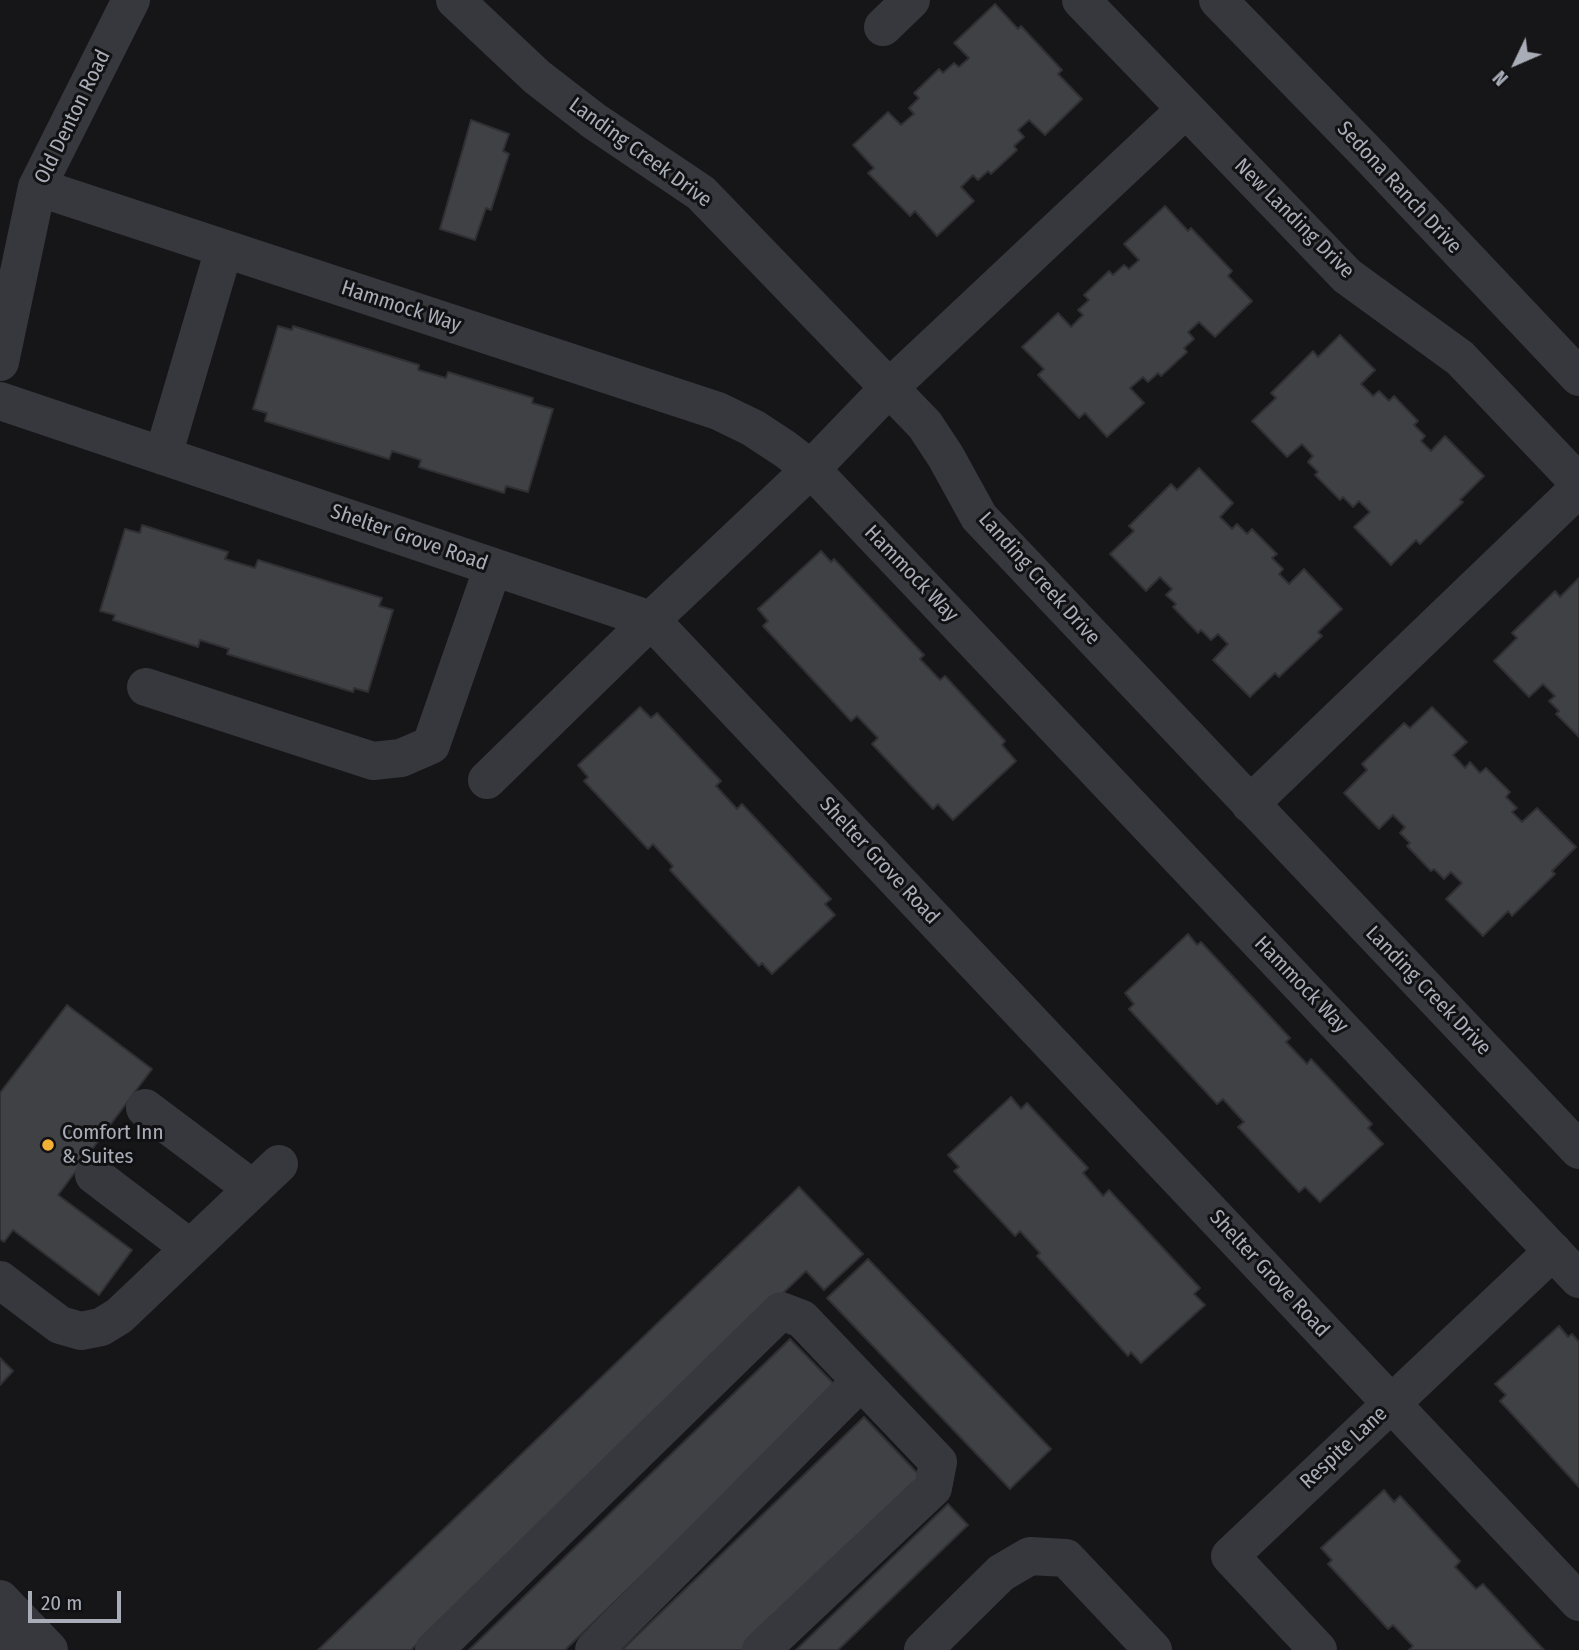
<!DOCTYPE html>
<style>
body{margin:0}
#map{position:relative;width:1579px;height:1650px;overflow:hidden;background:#161618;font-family:"Fira Sans Condensed",sans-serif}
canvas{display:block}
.north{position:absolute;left:1481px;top:28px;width:70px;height:70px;-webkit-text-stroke:5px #111113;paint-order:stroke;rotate:226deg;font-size:19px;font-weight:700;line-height:28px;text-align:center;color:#a8adb8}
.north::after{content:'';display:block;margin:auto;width:24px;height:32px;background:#a8adb8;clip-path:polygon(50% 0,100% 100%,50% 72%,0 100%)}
.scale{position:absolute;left:28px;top:1591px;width:93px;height:32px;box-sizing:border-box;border:4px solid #a8adb8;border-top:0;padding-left:9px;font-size:21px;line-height:24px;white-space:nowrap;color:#a8adb8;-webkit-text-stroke:5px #111113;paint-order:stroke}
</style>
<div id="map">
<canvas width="1579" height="1650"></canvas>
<div class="north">N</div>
<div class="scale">20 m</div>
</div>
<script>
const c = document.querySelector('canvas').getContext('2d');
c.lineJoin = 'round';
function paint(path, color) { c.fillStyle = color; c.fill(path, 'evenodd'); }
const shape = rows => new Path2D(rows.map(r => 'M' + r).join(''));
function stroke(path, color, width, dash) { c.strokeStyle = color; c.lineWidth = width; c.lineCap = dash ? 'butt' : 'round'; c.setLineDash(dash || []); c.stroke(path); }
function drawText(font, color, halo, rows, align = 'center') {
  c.font = font + ' "Fira Sans Condensed",sans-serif'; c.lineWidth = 6; c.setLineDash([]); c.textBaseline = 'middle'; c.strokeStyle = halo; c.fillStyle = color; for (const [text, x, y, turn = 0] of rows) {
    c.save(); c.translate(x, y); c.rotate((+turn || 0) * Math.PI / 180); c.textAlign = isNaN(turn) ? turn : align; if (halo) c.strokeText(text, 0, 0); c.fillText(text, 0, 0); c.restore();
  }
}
const building = shape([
 [995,4,1018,29,1021,26,1062,70,1058,74,1082,99,1045,135,1029,120,1018,130,1024,137,1014,146,1017,150,991,174,988,171,978,180,973,175,961,187,974,201,937,236,915,211,910,216,868,173,874,168,853,145,888,112,901,125,914,114,909,108,919,98,914,93,939,69,943,73,954,63,959,67,969,58,954,43,995,4],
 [471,120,509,134,503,151,509,154,491,210,486,208,475,240,440,229,471,120],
 [1165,206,1188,231,1191,228,1232,271,1228,276,1252,301,1215,337,1199,322,1188,332,1194,339,1184,348,1187,352,1161,376,1158,373,1148,382,1143,377,1130,388,1144,403,1107,437,1085,413,1079,418,1038,375,1044,369,1022,347,1058,313,1071,327,1083,315,1078,310,1089,300,1084,295,1109,271,1113,275,1124,265,1129,269,1139,260,1124,244,1165,206],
 [278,326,292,330,293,326,419,365,418,370,446,378,448,372,533,398,532,403,553,409,528,492,506,486,504,493,419,467,421,460,392,451,389,459,265,421,267,413,253,409,278,326],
 [1340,335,1375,370,1361,384,1373,396,1379,391,1389,401,1394,396,1418,421,1414,425,1425,436,1421,441,1431,451,1445,436,1484,476,1460,500,1463,502,1420,544,1416,540,1391,565,1354,527,1370,512,1359,501,1353,507,1343,497,1340,500,1315,475,1318,472,1308,462,1313,456,1302,444,1287,457,1252,421,1276,398,1271,393,1313,351,1318,357,1340,335],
 [1199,468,1233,503,1220,517,1232,529,1237,524,1247,534,1252,529,1277,554,1272,558,1283,569,1279,574,1289,584,1304,569,1342,609,1318,632,1322,636,1279,677,1275,673,1250,697,1213,660,1228,644,1218,634,1211,640,1201,630,1198,633,1173,607,1176,604,1166,595,1172,589,1160,577,1146,591,1110,554,1134,531,1129,526,1171,484,1177,490,1199,468],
 [142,525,228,552,225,559,255,568,258,560,382,598,379,606,393,610,368,692,354,688,353,692,227,654,229,649,200,640,198,647,113,620,115,615,100,611,125,529,140,533,142,525],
 [821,551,831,562,834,559,924,655,920,659,940,680,945,676,1005,741,1002,745,1016,761,953,820,938,804,933,809,872,744,878,738,857,716,851,721,763,626,768,621,758,609,821,551],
 [1579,578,1579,737,1556,714,1559,711,1549,701,1555,696,1543,684,1529,697,1494,661,1517,638,1512,633,1555,591,1560,597,1579,578],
 [640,707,651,718,657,713,721,781,716,786,737,809,742,804,831,899,825,904,835,915,772,974,762,963,759,966,670,870,673,866,653,844,648,849,584,781,588,777,578,765,640,707],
 [1432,707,1467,742,1453,755,1465,768,1470,762,1480,773,1486,768,1510,792,1506,797,1517,808,1512,812,1522,822,1537,808,1576,847,1552,871,1555,874,1512,916,1508,911,1483,936,1446,899,1462,883,1451,872,1444,879,1434,869,1431,871,1407,846,1410,843,1400,833,1405,827,1393,815,1379,829,1344,793,1367,770,1362,764,1404,723,1410,728,1432,707],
 [1188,934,1197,945,1201,942,1290,1038,1286,1042,1307,1064,1311,1059,1372,1124,1368,1128,1383,1144,1320,1202,1305,1187,1299,1192,1238,1127,1244,1122,1223,1099,1217,1104,1129,1009,1134,1004,1125,993,1188,934],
 [67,1005,152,1069,58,1195,132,1250,99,1295,13,1230,4,1242,0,1239,0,1093,67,1005],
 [1011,1097,1021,1109,1027,1103,1088,1168,1083,1173,1103,1196,1109,1190,1200,1288,1194,1294,1205,1305,1141,1363,1131,1352,1128,1356,1037,1256,1040,1253,1020,1231,1015,1236,954,1171,959,1167,948,1155,1011,1097],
 [799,1187,863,1254,824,1290,806,1271,411,1650,318,1650,799,1187],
 [868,1259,1051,1449,1010,1489,827,1298,868,1259],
 [1559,1326,1568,1337,1572,1334,1579,1342,1579,1487,1500,1401,1506,1395,1495,1384,1559,1326],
 [790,1339,837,1387,565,1650,469,1650,790,1339],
 [0,1358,13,1371,0,1385,0,1358],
 [864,1417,923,1479,746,1650,622,1650,864,1417],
 [1384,1490,1394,1502,1400,1496,1460,1561,1455,1567,1476,1589,1483,1584,1544,1650,1409,1650,1413,1646,1393,1625,1388,1629,1328,1564,1332,1560,1321,1548,1384,1490],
 [948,1504,968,1525,838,1650,796,1650,948,1504]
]);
const minor = shape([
 [455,0,537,77,594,121,701,193,925,425,946,457,979,517,1579,1150],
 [1081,0,1347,276,1460,358,1579,483],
 [1218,0,1371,157,1579,377],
 [883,27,911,0],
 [37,187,718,411,753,428,785,449,811,469,1579,1279],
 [0,362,37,187,131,0],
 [0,401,651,620,1579,1602],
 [163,456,224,249],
 [146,687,373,761,401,758,431,745,493,567],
 [487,780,651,620,811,469,889,388,1186,109],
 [1250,804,1579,488],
 [145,1108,253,1189],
 [94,1175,190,1248],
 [0,1280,60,1325,81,1331,101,1327,119,1316,279,1164],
 [0,1599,49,1650],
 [0,1650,26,1626],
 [434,1650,781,1311,802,1319,938,1462,933,1488,761,1650],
 [594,1650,861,1381],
 [923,1650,1001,1573,1030,1556,1066,1558,1153,1650],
 [1318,1650,1230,1556,1553,1251]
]);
const markers = [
 [48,1145,7,"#f2b134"]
];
const streetNames = [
 ["Old Denton Road",73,117,-64],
 ["Landing Creek Drive",640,153,36],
 ["Sedona Ranch Drive",1399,188,47],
 ["New Landing Drive",1294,219,45],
 ["Hammock Way",401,307,18],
 ["Shelter Grove Road",409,538,19],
 ["Hammock Way",911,574,46],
 ["Landing Creek Drive",1039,579,48],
 ["Shelter Grove Road",879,861,47],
 ["Hammock Way",1301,985,46],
 ["Landing Creek Drive",1428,991,46],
 ["Shelter Grove Road",1269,1274,47],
 ["Respite Lane",1344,1448,-43]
];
const poiNames = [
 ["Comfort Inn",62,1133],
 ["& Suites",62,1157]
];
paint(building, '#404145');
stroke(building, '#303034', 2);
stroke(minor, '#37383d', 38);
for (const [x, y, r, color] of markers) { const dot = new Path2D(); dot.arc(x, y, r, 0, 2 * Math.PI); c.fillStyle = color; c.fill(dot); stroke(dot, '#111113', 2.5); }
drawText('21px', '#a8adb8', '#111113', streetNames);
drawText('21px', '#a8adb8', '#111113', poiNames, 'left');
</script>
